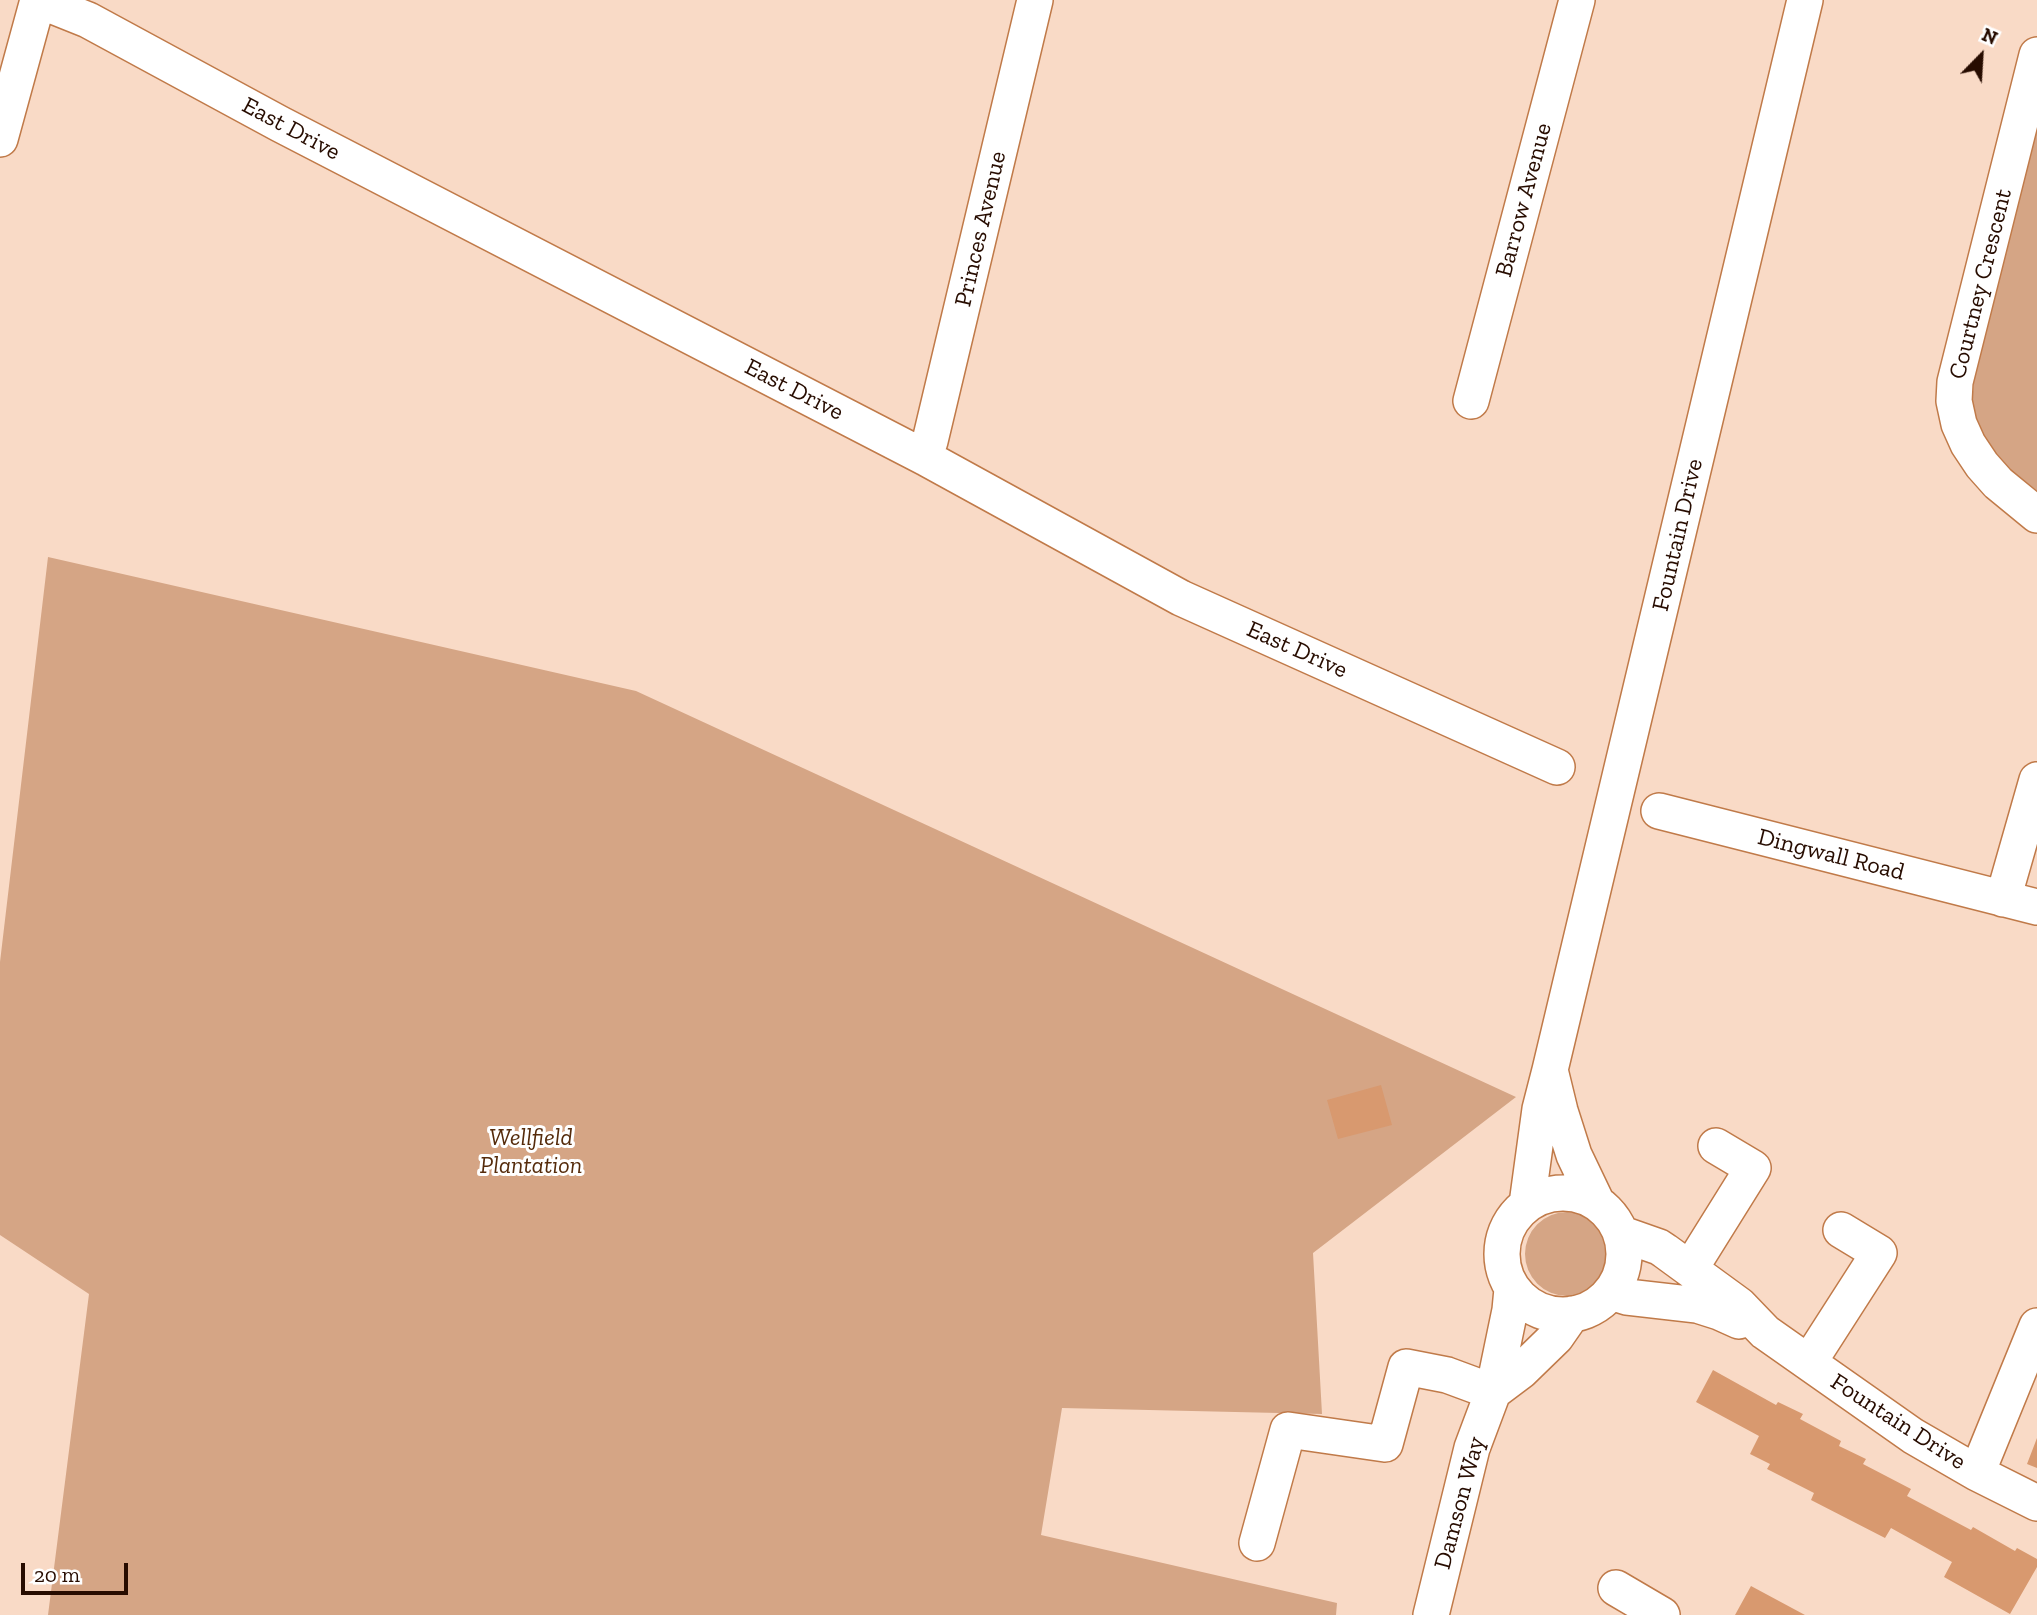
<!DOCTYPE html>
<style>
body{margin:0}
#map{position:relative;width:2037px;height:1615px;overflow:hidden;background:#f9dac6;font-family:"Zilla Slab",serif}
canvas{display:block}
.north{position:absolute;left:1946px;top:21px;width:70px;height:70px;-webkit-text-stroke:5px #fff;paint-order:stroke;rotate:24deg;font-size:19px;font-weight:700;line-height:28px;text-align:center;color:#270c00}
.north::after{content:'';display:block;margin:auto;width:24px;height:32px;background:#270c00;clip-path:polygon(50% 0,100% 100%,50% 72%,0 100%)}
.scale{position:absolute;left:21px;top:1563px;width:107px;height:32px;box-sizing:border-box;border:4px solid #270c00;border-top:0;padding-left:9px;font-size:21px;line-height:24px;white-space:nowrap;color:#270c00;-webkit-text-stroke:5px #fff;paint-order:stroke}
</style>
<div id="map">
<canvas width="2037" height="1615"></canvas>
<div class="north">N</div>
<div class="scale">20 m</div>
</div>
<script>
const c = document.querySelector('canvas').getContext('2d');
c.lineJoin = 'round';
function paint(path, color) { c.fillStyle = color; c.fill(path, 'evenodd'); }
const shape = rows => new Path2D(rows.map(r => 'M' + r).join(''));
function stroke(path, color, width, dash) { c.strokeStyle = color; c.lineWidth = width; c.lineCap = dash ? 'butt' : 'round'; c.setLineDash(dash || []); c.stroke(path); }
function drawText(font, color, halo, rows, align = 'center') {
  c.font = font + ' "Zilla Slab",serif'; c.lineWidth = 6; c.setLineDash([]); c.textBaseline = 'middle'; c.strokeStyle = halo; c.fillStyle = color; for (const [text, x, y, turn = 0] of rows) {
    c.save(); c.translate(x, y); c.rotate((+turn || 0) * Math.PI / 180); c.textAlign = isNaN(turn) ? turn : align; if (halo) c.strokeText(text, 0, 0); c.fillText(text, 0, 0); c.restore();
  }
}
const green = shape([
 [2037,127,2037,491,2008,469,1985,441,1973,414,1973,392,1975,373],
 [48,557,636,691,1516,1097,1313,1253,1322,1414,1062,1408,1041,1535,1337,1603,1336,1615,48,1615,89,1294,0,1235,0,962],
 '1525 1254a42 42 0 1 1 84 0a42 42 0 1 1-84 0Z'
]);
const building = shape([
 [1381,1085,1392,1125,1338,1139,1327,1100],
 [1713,1370,1776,1405,1778,1402,1803,1414,1800,1419,1841,1441,1839,1446,1866,1459,1863,1464,1911,1489,1907,1496,1971,1530,1973,1527,2015,1551,2017,1548,2037,1559,2037,1567,2010,1614,1944,1577,1952,1562,1891,1528,1885,1538,1811,1500,1814,1493,1767,1469,1770,1464,1750,1454,1759,1436,1696,1402],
 [2037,1438,2037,1468,2027,1464],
 [1751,1586,1805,1615,1735,1615]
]);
const minor = shape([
 [38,0,88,20,280,124,924,457,1181,598,1557,767],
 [2037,55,1955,382,1954,401,1959,424,1968,444,1982,465,1998,483,2037,515],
 [0,139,38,0],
 [1471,401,1577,0],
 [924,457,930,441,1035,0],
 [1659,811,2037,907],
 [2003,899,2037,780],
 [1551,1074,1560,1111,1574,1155,1596,1201],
 '1502 1254a61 61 0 1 1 122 0a61 61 0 1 1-122 0Z',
 [1527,1204,1540,1109,1550,1070,1805,0],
 [1622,1234,1659,1247,1665,1251,1739,1305,1765,1332,1913,1436,1977,1473,2037,1503],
 [1690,1269,1753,1168,1716,1146],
 [1611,1292,1627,1297,1697,1305,1719,1312,1739,1321],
 [1809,1362,1879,1253,1841,1230],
 [1493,1392,1521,1371,1556,1337,1572,1314],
 [1977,1473,2037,1326],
 [1257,1543,1288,1430,1385,1444,1406,1367,1447,1375,1493,1392],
 [1616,1588,1662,1615],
 [1431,1615,1472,1448,1493,1392,1510,1310,1512,1289]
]);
const streetNames = [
 ["East Drive",291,129,28],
 ["Barrow Avenue",1524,200,-75],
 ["Princes Avenue",981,229,-77],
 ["Courtney Crescent",1981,284,-76],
 ["East Drive",794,390,27],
 ["Fountain Drive",1678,535,-77],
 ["East Drive",1297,650,24],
 ["Dingwall Road",1831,855,14],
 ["Fountain Drive",1898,1422,33],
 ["Damson Way",1460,1503,-75]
];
const parkNames = [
 ["Wellfield",531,1138],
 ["Plantation",531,1166]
];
paint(green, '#d5a585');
paint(building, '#d8996f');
stroke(minor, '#c07a49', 38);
stroke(minor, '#fff', 35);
drawText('24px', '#270c00', '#fff', streetNames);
drawText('italic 24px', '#552b0b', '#fff', parkNames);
</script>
